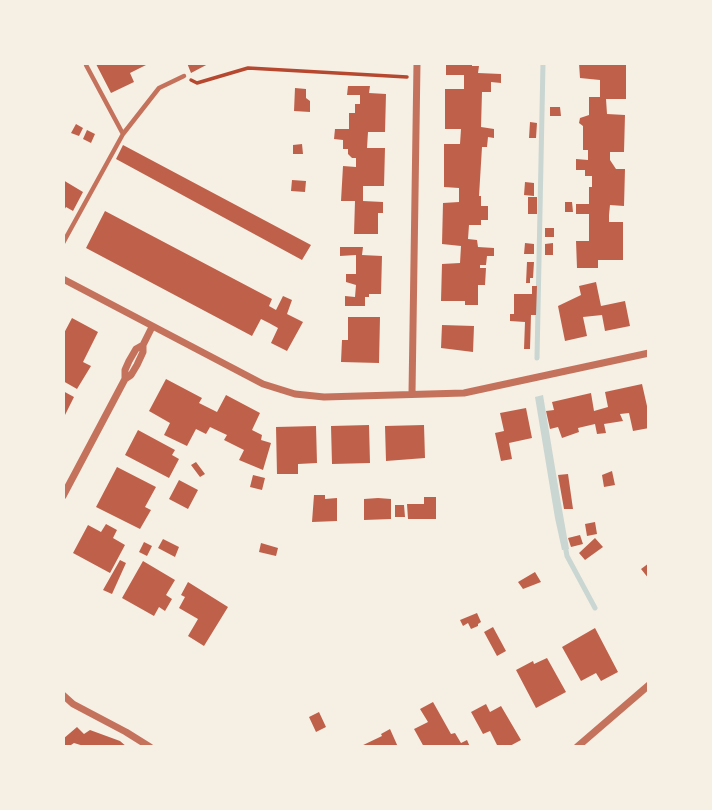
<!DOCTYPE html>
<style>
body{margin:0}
#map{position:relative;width:712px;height:810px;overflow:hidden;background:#f6efe4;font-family:Quicksand,sans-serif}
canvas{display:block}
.frame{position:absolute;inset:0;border:65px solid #f6efe4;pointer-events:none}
</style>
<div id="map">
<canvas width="712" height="810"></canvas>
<div class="frame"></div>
</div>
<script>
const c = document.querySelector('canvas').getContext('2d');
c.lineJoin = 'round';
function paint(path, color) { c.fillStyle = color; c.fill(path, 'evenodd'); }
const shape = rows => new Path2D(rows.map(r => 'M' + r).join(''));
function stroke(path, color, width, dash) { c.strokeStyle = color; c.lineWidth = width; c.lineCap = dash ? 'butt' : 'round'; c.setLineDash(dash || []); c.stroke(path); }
const water = shape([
 [543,395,559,492,569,549,562,550,555,518,535,397]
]);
const stream = shape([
 [537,358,543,63],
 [565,545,567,556,595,608]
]);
const building = shape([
 [98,63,150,63,130,73,134,82,111,93,96,64],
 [187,63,210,63,191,73],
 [446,63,472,63,472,66,479,66,478,73,501,74,501,83,491,82,491,92,482,92,481,127,494,129,494,138,488,137,487,147,482,147,479,196,481,196,481,206,488,206,488,220,481,220,481,225,469,225,468,239,477,240,478,247,494,248,494,256,487,256,486,265,480,265,480,268,486,268,485,285,478,285,478,305,465,305,465,301,441,301,442,264,460,263,461,246,442,244,443,203,459,202,459,188,444,187,444,144,460,144,461,129,445,129,445,89,464,89,464,75,446,75],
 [579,63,626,63,626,99,606,99,607,114,625,115,624,152,610,152,610,160,616,169,625,169,624,206,610,205,609,215,609,222,623,222,623,260,598,260,598,268,577,268,576,241,589,241,589,214,576,214,576,204,589,204,589,187,592,187,592,176,585,176,585,170,576,170,576,159,588,160,588,150,583,150,583,126,579,123,580,118,589,115,589,97,600,97,600,80,580,78],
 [348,86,370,86,369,93,386,94,385,132,368,132,367,148,385,148,384,186,363,186,363,201,383,202,383,213,378,213,378,234,354,234,355,201,341,201,343,166,356,167,356,158,352,158,348,154,348,149,343,149,343,140,334,139,335,129,349,129,349,113,355,113,355,104,360,104,360,95,347,95],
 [295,88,306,89,306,98,310,101,310,112,294,111],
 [550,107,560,107,561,116,550,116],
 [530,122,537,123,536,138,529,138],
 [76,124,83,128,79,136,71,133],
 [87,130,95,134,91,143,83,139],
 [302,144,303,154,293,154,293,145],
 [123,145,311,245,302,260,116,159],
 [63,180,83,192,73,211,66,207,63,212],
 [292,180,306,181,305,192,291,191],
 [525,182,534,183,534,196,524,195],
 [528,197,537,197,537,214,528,214],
 [565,202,572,202,573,212,565,212],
 [105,211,272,299,269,306,276,310,283,296,292,300,287,314,303,322,287,351,271,343,278,328,269,323,261,319,252,336,86,248],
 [545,228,554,228,554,237,545,237],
 [525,243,534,244,534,254,524,254],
 [553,243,553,255,545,255,545,244],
 [340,247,363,247,362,255,382,256,381,294,369,294,369,297,365,297,365,306,345,306,345,296,355,297,356,285,346,282,346,274,356,274,356,255,340,256],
 [527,262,534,262,533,278,530,278,530,283,526,283],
 [596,282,601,306,625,301,630,326,605,331,602,315,583,317,587,336,565,341,558,306,581,295,579,286],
 [532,286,537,286,536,315,531,315,530,349,524,349,525,322,510,321,510,314,514,314,514,294,532,294],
 [348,317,380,317,379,363,341,362,342,340,348,340],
 [72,318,98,332,83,362,91,366,77,389,63,381,63,335],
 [442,325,474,326,473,352,441,348],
 [166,379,202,398,199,403,217,412,226,395,260,413,252,430,262,435,261,440,271,443,263,470,239,460,244,450,224,440,227,435,210,427,206,434,196,429,187,446,164,435,170,423,149,411],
 [642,384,647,406,649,406,649,428,633,431,629,413,620,414,623,421,604,424,606,433,597,434,595,424,578,428,579,432,562,438,558,427,550,429,546,411,554,410,552,402,591,393,594,411,608,407,605,392],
 [63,391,74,397,63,419],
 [526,408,532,438,509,443,512,459,501,461,495,433,504,431,500,413],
 [369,425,370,463,332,464,331,426],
 [424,425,425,458,386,461,385,426],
 [316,426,317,463,298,464,298,474,277,474,276,427],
 [138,430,175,450,172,455,179,459,169,478,125,455],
 [196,462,205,474,200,477,191,465],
 [117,467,156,487,145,507,151,510,140,529,96,507],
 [612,471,615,485,604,487,602,475],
 [568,474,573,509,564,509,558,475],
 [253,475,265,478,262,490,250,487],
 [179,480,198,490,188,509,169,499],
 [314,495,325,495,325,499,337,498,337,521,312,522],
 [424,497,436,497,436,519,408,519,407,504,424,504],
 [378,498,391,499,391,519,364,520,364,499],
 [395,505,404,505,405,517,395,517],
 [595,522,597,534,587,536,585,524],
 [106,524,117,530,113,538,125,545,110,573,73,553,88,525,101,532],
 [580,535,583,544,571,547,568,538],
 [595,538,603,547,585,560,579,553],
 [163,539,179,547,175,557,158,548],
 [144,542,152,546,147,556,139,552],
 [261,543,278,548,276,556,259,552],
 [120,560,126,563,112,594,103,590],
 [143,561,175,580,166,595,172,599,165,611,159,607,154,616,122,598],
 [649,563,649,579,641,569],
 [535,572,541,582,523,589,518,582],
 [188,582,228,607,204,646,188,636,198,619,179,608,185,597,181,595],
 [477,613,481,622,478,624,478,626,471,629,468,623,463,626,460,620],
 [493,627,506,651,497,656,484,632],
 [595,628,618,672,601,681,596,673,581,681,562,647],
 [547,658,566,692,536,708,516,670,533,661,534,664],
 [433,702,451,734,455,733,461,743,467,740,470,747,424,747,414,729,428,722,420,709],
 [486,704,490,712,501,706,521,740,508,747,498,747,490,731,483,734,471,712],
 [319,712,326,727,316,732,309,717],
 [77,727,84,734,90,730,120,741,127,747,87,747,74,743,68,747,63,747,63,739],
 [390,729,398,747,359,747,382,736,381,734]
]);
const path = shape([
 [191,80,197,83,248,68,407,77]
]);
const service = shape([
 [86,65,123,134],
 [63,243,123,134,159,88,184,76]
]);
const minor = shape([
 [63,279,263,384,295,394,324,397,464,393,649,353],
 [125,379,125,370,129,361,136,349,143,345,152,327],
 [412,393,417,63],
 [63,496,125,379,131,375,137,365,143,352,143,345],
 [63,695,73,704,126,732,150,747],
 [577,747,649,685]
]);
paint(water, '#c9d6d2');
stroke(stream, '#c9d6d2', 5);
paint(building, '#bf614a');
stroke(path, '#b5482f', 3.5);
stroke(service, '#c5725c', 4.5);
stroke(minor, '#c5725c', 7);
</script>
